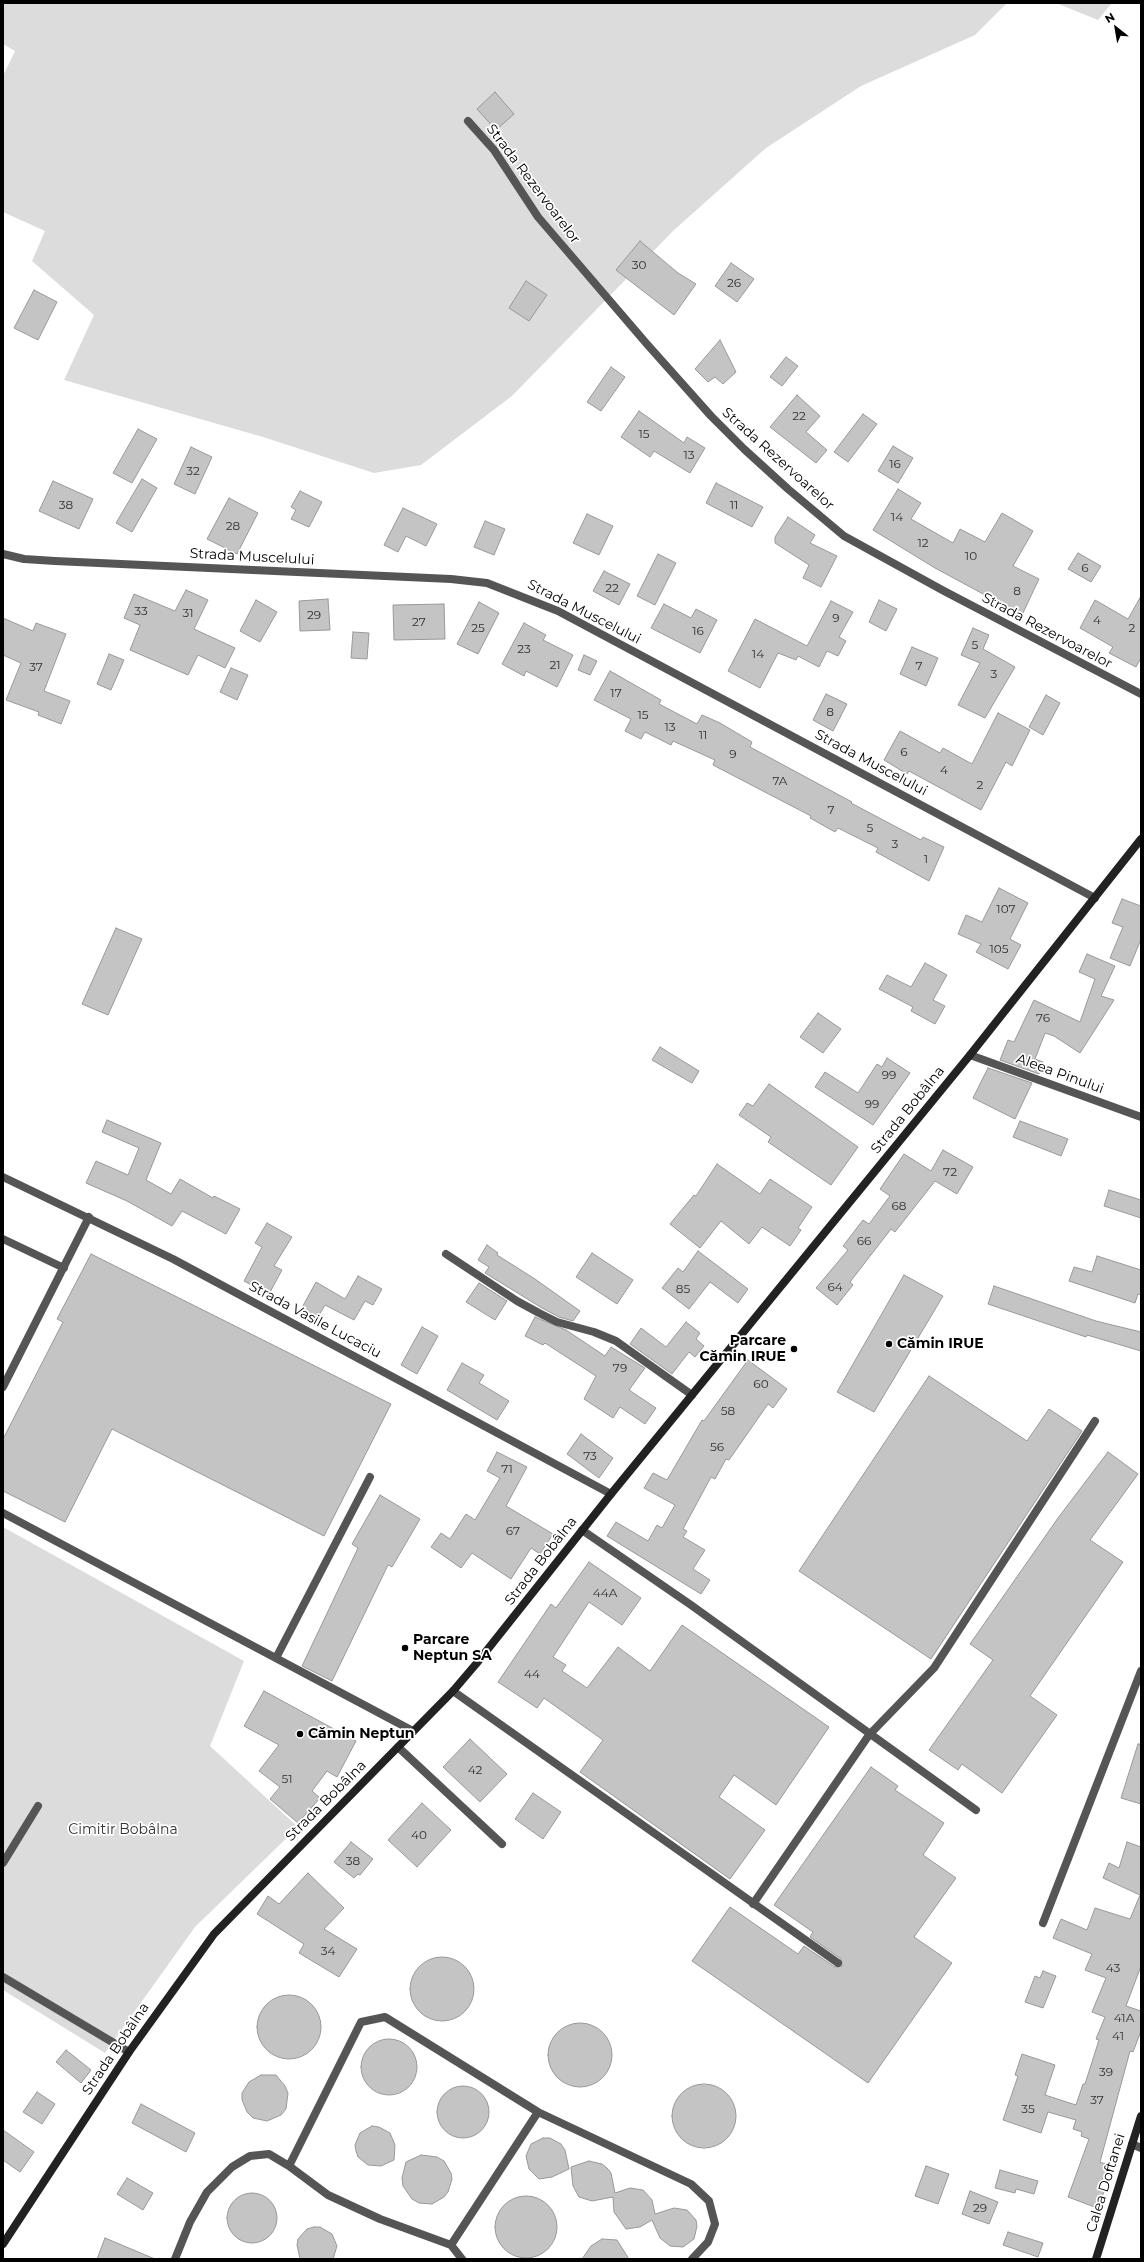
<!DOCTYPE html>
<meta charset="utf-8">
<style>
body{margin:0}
#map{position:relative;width:1144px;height:2262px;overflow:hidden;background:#fff;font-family:Montserrat,sans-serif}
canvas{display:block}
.frame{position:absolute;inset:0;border:4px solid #000;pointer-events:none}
.north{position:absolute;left:1096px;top:8px;width:40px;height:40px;-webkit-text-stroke:3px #fff;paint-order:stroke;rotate:329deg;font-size:11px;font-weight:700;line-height:16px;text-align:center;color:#000}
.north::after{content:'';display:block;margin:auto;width:14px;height:18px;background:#000;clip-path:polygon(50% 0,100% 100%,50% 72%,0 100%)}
</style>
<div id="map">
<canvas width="1144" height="2262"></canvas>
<div class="frame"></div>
<div class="north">N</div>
</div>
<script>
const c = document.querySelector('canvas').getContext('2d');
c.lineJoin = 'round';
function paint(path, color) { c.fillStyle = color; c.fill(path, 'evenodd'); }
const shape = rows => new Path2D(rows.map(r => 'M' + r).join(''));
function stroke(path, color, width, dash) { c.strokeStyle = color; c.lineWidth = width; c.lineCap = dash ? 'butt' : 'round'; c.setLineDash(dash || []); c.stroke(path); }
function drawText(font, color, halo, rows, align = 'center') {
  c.font = font + ' Montserrat,sans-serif'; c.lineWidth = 3.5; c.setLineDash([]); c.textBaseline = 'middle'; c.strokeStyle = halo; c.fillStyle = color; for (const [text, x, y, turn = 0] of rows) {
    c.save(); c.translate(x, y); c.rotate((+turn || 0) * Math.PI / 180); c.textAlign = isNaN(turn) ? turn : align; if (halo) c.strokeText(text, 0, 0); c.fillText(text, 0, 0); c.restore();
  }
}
const green = shape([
 [3,3,1007,3,975,35,861,86,766,148,673,231,512,396,421,465,374,473,263,437,64,380,94,315,32,261,45,231,3,212,3,76,15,51,3,44],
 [1056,3,1112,3,1098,20],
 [3,1527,244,1661,210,1746,298,1827,195,1927,105,2053,3,1990]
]);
const building = shape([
 [495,92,514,114,496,130,477,109,495,92],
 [640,241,678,273,696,284,674,315,616,270,640,241],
 [731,263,754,279,737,302,715,286,731,263],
 [526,281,547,295,529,321,509,308,526,281],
 [34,290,57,302,38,340,14,328,34,290],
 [720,340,736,372,723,384,715,377,708,382,695,369,720,340],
 [786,357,798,366,782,386,770,377,786,357],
 [611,367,625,377,601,411,587,402,611,367],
 [797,395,820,416,806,432,827,450,816,463,770,427,797,395],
 [639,411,684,443,687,437,705,448,690,473,654,451,650,457,621,437,639,411],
 [863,414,877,424,848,462,834,452,863,414],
 [138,429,157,439,132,483,113,473,138,429],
 [893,446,913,458,898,483,878,471,893,446],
 [191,447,212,457,195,494,174,484,191,447],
 [142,479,157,488,132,532,116,523,142,479],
 [53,481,93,499,79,529,39,511,53,481],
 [716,483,763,507,752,527,706,503,716,483],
 [898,489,921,503,911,519,953,543,960,529,985,542,1002,513,1033,531,1013,566,1039,579,1022,615,935,568,873,530,898,489],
 [300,491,322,502,309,527,291,519,296,510,291,507,300,491],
 [229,498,258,513,237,554,207,539,229,498],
 [403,508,437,524,426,546,406,536,398,552,384,545,403,508],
 [587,514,613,526,599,555,573,543,587,514],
 [788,517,815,535,810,543,837,556,821,587,803,578,809,565,775,543,775,537,788,517],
 [485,521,505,529,494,555,474,547,485,521],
 [1078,553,1101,566,1091,582,1068,569,1078,553],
 [658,554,676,563,655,605,637,596,658,554],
 [604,571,630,584,619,605,593,591,604,571],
 [186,590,208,600,194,629,235,648,225,668,198,655,188,675,130,650,140,625,124,618,134,594,175,611,186,590],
 [1141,596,1141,658,1136,667,1109,653,1113,647,1080,628,1095,600,1128,619,1141,596],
 [328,599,330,630,300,631,299,601,328,599],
 [256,600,277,612,260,642,240,631,256,600],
 [879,600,897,609,886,631,869,622,879,600],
 [831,601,853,612,839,637,846,641,838,656,827,651,819,667,798,656,796,660,778,653,760,688,728,671,755,619,807,646,831,601],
 [479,602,499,613,478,654,457,644,479,602],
 [444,604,445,639,394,640,393,605,444,604],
 [664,604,691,618,696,609,717,620,700,653,651,628,664,604],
 [3,618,33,631,36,623,66,634,44,691,70,701,61,724,38,715,39,712,6,700,21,663,3,655,3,618],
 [524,623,546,635,543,640,573,655,557,687,526,671,524,676,502,664,524,623],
 [973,628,989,635,983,649,1015,667,985,718,958,705,980,663,961,655,973,628],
 [353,632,369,633,367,659,351,658,353,632],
 [912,647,938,658,926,686,900,674,912,647],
 [109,654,124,660,111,690,97,684,109,654],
 [584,655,597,661,590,675,578,670,584,655],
 [231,668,248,675,237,700,220,692,231,668],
 [610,671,661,700,659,704,697,724,702,715,720,723,752,742,750,747,852,802,851,803,921,840,923,837,944,847,929,881,876,852,878,848,838,828,835,832,810,818,811,816,713,765,715,760,673,741,671,745,645,732,641,739,625,731,631,719,594,700,610,671],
 [826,694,847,704,833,731,813,720,826,694],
 [1046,695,1060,703,1043,735,1029,727,1046,695],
 [998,713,1030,730,1012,766,1006,762,981,810,909,771,907,774,884,760,900,731,940,753,943,748,972,764,998,713],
 [999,888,1028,903,1010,939,1021,945,1008,969,976,952,981,944,958,934,966,915,982,922,999,888],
 [1122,899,1141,906,1141,939,1130,966,1110,958,1123,927,1112,923,1122,899],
 [116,928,142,939,108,1015,82,1004,116,928],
 [1087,954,1115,966,1101,996,1114,1000,1080,1053,1054,1036,1045,1033,1035,1059,1043,1062,1039,1074,1000,1060,1008,1040,1014,1042,1034,1000,1080,1022,1095,979,1079,972,1087,954],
 [925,963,947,975,933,1000,945,1006,935,1024,911,1011,913,1007,879,989,887,975,911,987,925,963],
 [818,1013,841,1029,823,1053,800,1037,818,1013],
 [660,1047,699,1071,692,1083,652,1060,660,1047],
 [887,1058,910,1073,873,1125,815,1087,825,1072,858,1093,877,1064,882,1067,887,1058],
 [988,1068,1032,1083,1015,1119,973,1098,988,1068],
 [769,1084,858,1147,831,1185,768,1142,771,1137,739,1115,747,1103,753,1106,769,1084],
 [107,1120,161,1143,146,1180,171,1194,180,1179,213,1198,214,1196,240,1209,226,1234,182,1211,172,1226,127,1201,86,1183,96,1161,128,1175,139,1148,102,1132,107,1120],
 [1020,1121,1068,1139,1061,1156,1013,1137,1020,1121],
 [943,1150,973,1167,957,1194,935,1181,895,1232,891,1229,850,1282,853,1285,837,1305,816,1288,848,1250,843,1246,863,1220,869,1224,890,1196,880,1189,904,1154,931,1171,943,1150],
 [717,1164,760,1194,770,1179,812,1207,798,1228,801,1230,790,1246,762,1227,749,1244,721,1221,700,1248,670,1224,694,1195,696,1196,717,1164],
 [1109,1190,1141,1200,1141,1218,1104,1206,1109,1190],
 [267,1223,292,1237,274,1266,282,1270,269,1294,244,1281,262,1247,255,1243,267,1223],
 [487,1245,498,1253,497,1255,535,1279,580,1311,573,1321,559,1317,542,1308,485,1273,489,1267,478,1260,487,1245],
 [698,1251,748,1289,738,1303,710,1282,689,1309,662,1288,678,1268,683,1272,698,1251],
 [592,1253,633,1280,617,1304,576,1277,592,1253],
 [91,1254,391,1404,324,1536,112,1429,65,1522,3,1491,3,1439,63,1322,57,1319,91,1254],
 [1097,1256,1141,1270,1141,1295,1138,1294,1135,1303,1069,1281,1074,1267,1092,1272,1097,1256],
 [904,1275,943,1296,874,1412,837,1392,904,1275],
 [358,1276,382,1289,373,1305,365,1301,354,1320,325,1305,315,1322,299,1313,316,1282,345,1299,358,1276],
 [479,1283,507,1301,495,1320,466,1302,479,1283],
 [994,1286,1096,1321,1141,1332,1141,1351,1087,1335,1086,1337,988,1304,994,1286],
 [535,1317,566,1330,605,1356,611,1347,645,1368,629,1390,656,1408,645,1424,620,1407,613,1418,584,1399,596,1376,545,1343,543,1345,525,1336,535,1317],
 [686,1322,700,1333,696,1339,704,1346,695,1357,689,1352,672,1374,630,1344,641,1328,666,1347,686,1322],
 [422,1327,438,1336,417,1374,401,1365,422,1327],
 [748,1360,787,1389,773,1408,768,1404,729,1460,726,1459,715,1479,711,1477,683,1529,687,1531,683,1537,705,1550,693,1569,710,1580,701,1594,607,1536,616,1522,648,1541,657,1525,662,1528,675,1505,644,1488,653,1473,667,1480,702,1420,704,1421,748,1360],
 [462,1363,484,1375,479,1383,509,1401,497,1420,447,1390,462,1363],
 [929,1376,1027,1441,1049,1409,1082,1431,931,1659,799,1571,929,1376],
 [581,1434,613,1458,599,1478,567,1454,581,1434],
 [497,1452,527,1467,506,1506,553,1534,540,1554,531,1548,511,1579,472,1553,461,1568,431,1547,441,1533,450,1539,466,1514,475,1520,500,1478,487,1471,497,1452],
 [1108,1452,1138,1474,1090,1540,1123,1562,1030,1696,1057,1715,1002,1793,962,1764,958,1770,929,1750,993,1660,970,1644,1058,1518,1108,1452],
 [380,1495,420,1519,392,1567,388,1565,332,1681,302,1666,358,1548,352,1544,380,1495],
 [589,1562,641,1598,622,1625,589,1602,553,1657,566,1665,562,1671,587,1688,618,1647,650,1671,682,1625,829,1727,776,1805,734,1775,719,1797,765,1830,730,1879,580,1772,603,1740,544,1698,537,1708,498,1682,551,1604,556,1608,589,1562],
 [264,1691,356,1741,337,1777,327,1771,312,1791,320,1798,298,1823,270,1799,280,1787,259,1771,279,1745,244,1726,264,1691],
 [470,1739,507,1774,480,1802,443,1767,470,1739],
 [1138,1744,1141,1744,1141,1804,1121,1798,1138,1744],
 [871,1767,898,1786,895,1790,944,1823,923,1855,956,1878,914,1937,952,1963,868,2083,692,1961,730,1907,798,1954,804,1946,835,1967,842,1966,841,1959,810,1937,813,1932,774,1905,871,1767],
 [533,1793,561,1812,543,1839,515,1819,533,1793],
 [422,1803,451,1830,417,1867,388,1840,422,1803],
 [351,1842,373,1859,360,1875,358,1874,354,1878,334,1862,351,1842],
 [1127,1842,1141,1847,1141,1966,1126,2006,1141,2011,1141,2031,1133,2052,1130,2051,1100,2162,1108,2165,1099,2190,1104,2192,1097,2208,1068,2197,1089,2139,1081,2136,1082,2132,1073,2129,1076,2120,1048,2112,1041,2133,1003,2120,1018,2076,1015,2075,1022,2054,1055,2065,1045,2095,1076,2105,1083,2084,1085,2084,1099,2040,1096,2039,1105,2017,1092,2012,1106,1978,1085,1970,1092,1954,1053,1938,1061,1919,1087,1930,1095,1908,1130,1919,1140,1895,1103,1878,1109,1863,1119,1868,1127,1842],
 [308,1873,344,1908,324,1929,357,1949,339,1977,299,1953,304,1944,257,1914,268,1896,279,1904,308,1873],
 '410 1989a32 32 0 1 1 64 0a32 32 0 1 1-64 0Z',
 [1043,1971,1056,1976,1043,2008,1025,2002,1035,1976,1040,1978,1043,1971],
 '257 2027a32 32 0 1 1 64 0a32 32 0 1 1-64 0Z',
 '548 2055a32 32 0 1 1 64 0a32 32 0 1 1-64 0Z',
 '361 2067a28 28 0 1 1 56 0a28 28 0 1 1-56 0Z',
 [66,2050,91,2070,81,2083,56,2062,66,2050],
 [261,2075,276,2075,285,2086,288,2093,286,2109,281,2115,267,2121,253,2118,247,2112,242,2100,242,2093,249,2082,261,2075],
 '672 2116a32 32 0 1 1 64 0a32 32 0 1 1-64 0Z',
 '437 2112a26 26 0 1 1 52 0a26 26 0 1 1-52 0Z',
 [37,2092,55,2104,42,2124,23,2112,37,2092],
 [141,2104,195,2133,186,2152,132,2123,141,2104],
 [372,2126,379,2127,390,2133,395,2145,394,2160,381,2166,368,2165,358,2157,356,2151,355,2145,360,2133,372,2126],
 [3,2130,34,2152,20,2172,3,2160,3,2130],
 [543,2138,550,2138,561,2144,565,2150,569,2169,552,2177,539,2179,529,2169,526,2156,531,2144,543,2138],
 [421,2155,437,2157,444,2161,451,2173,452,2179,448,2192,444,2197,432,2204,419,2203,412,2199,403,2186,402,2178,406,2162,421,2155],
 [589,2161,602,2164,607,2168,611,2173,615,2193,630,2188,643,2190,652,2200,655,2214,674,2208,687,2210,696,2220,697,2226,694,2239,683,2247,670,2246,660,2238,652,2220,640,2227,626,2229,614,2212,613,2197,592,2201,579,2197,573,2186,571,2167,589,2161],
 [926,2166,949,2174,938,2204,915,2196,926,2166],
 [1000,2170,1038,2181,1034,2194,1016,2189,1015,2193,995,2188,1000,2170],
 [127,2178,153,2193,143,2210,117,2194,127,2178],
 [970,2191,998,2202,989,2224,962,2214,970,2191],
 '227 2218a25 25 0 1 1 50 0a25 25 0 1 1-50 0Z',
 '495 2227a31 31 0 1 1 62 0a31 31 0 1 1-62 0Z',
 [314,2227,320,2227,332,2234,337,2246,333,2259,300,2259,297,2245,298,2239,307,2229,314,2227],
 [1008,2232,1043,2243,1038,2257,1003,2245,1008,2232],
 [105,2238,155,2259,97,2259,105,2238],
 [602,2239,617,2240,629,2259,582,2259,591,2246,602,2239]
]);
const lane = shape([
 [3,1239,64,1268],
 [3,1387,89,1217],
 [3,1513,413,1731],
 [582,1530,691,1605,976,1810],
 [276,1658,370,1477],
 [453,1691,838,1963],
 [398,1747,502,1844],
 [3,1863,38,1806],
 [753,1904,869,1735,934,1668,1095,1421],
 [1043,1923,1141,1671],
 [3,1977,129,2052],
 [451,2245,538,2112],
 [175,2259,190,2222,207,2192,232,2167,250,2156,269,2154,289,2166],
 [462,2259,451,2245,380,2219,328,2195,289,2166,361,2022,385,2017,538,2112,691,2184,709,2201,715,2224,708,2242,692,2259]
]);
const street = shape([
 [468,121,494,150,538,217,646,343,711,416,744,449,788,489,844,536,944,591,1141,694],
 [3,554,24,559,55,561,451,579,487,583,558,611,1095,898],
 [970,1055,1141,1117],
 [3,1177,173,1259,611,1494],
 [446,1254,517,1301,539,1313,557,1322,594,1332,616,1341,692,1395],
 [1132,2144,1141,2148]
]);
const secondary = shape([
 [3,2244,129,2052,214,1934,453,1691,476,1664,611,1494,970,1055,1141,839],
 [1096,2259,1141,2116]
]);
const markers = [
 [889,1344,4,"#000"],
 [794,1349,4,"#000"],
 [405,1648,4,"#000"],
 [300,1734,4,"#000"]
];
const numberNames = [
 ["30",639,265],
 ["26",734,283],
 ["22",799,416],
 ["15",644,434],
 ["13",689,455],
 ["16",895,464],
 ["32",193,471],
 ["38",66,505],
 ["11",734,505],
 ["14",897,517],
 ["28",233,526],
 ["12",923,543],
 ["10",971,556],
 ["6",1085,568],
 ["22",612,588],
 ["8",1017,591],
 ["33",141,611],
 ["31",188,613],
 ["29",314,615],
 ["9",836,618],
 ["4",1097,620],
 ["27",419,622],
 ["25",478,628],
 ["2",1132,628],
 ["16",698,631],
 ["5",975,645],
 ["23",524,649],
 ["14",758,654],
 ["21",555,665],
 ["7",919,666],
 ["37",36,667],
 ["3",994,674],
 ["17",616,693],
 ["8",830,712],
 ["15",643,715],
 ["13",670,727],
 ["11",703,735],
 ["6",904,752],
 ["9",733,754],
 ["4",944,770],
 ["7A",780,781],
 ["2",980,785],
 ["7",831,810],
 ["5",870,828],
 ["3",895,844],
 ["1",926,859],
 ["107",1006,909],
 ["105",999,949],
 ["76",1043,1018],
 ["99",889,1075],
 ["99",872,1104],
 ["72",950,1172],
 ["68",899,1206],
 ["66",864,1241],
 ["64",835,1287],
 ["85",683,1289],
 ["79",620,1368],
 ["60",761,1384],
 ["58",728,1411],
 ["56",717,1447],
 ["73",590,1456],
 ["71",507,1469],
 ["67",513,1531],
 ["44A",605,1593],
 ["44",532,1674],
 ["42",475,1770],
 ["51",287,1779],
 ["40",419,1835],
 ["38",353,1861],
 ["34",328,1951],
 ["43",1113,1968],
 ["41A",1124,2018],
 ["41",1118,2036],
 ["39",1106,2072],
 ["37",1097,2100],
 ["35",1028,2109],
 ["29",980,2208]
];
const streetNames = [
 ["Strada Rezervoarelor",533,184,53],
 ["Strada Rezervoarelor",778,459,42],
 ["Strada Muscelului",252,557,3],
 ["Strada Muscelului",584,612,27],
 ["Strada Rezervoarelor",1047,631,28],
 ["Strada Muscelului",871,763,28],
 ["Aleea Pinului",1060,1074,20],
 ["Strada Bobâlna",908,1110,-51],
 ["Strada Vasile Lucaciu",315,1320,28],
 ["Strada Bobâlna",541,1561,-52],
 ["Strada Bobâlna",326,1801,-45],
 ["Strada Bobâlna",116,2049,-56],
 ["Calea Doftanei",1106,2183,-73]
];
const poiNames = [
 ["Parcare",786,1341,"right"],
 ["Cămin IRUE",786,1357,"right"],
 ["Cămin IRUE",897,1344],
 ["Parcare",413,1640],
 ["Neptun SA",413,1656],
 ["Cămin Neptun",308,1734]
];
const parkNames = [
 ["Cimitir Bobâlna",123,1830]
];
paint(green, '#dcdcdc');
paint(building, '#c4c4c4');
stroke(building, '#999', 1);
stroke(lane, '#555', 8);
stroke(street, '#555', 8);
stroke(secondary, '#222', 8);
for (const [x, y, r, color] of markers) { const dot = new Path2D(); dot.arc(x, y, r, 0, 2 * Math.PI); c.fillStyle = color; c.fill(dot); stroke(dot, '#fff', 1.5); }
drawText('12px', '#313131', null, numberNames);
drawText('14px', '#000', '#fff', streetNames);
drawText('bold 14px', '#000', '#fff', poiNames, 'left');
drawText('14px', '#333', '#fff', parkNames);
</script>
